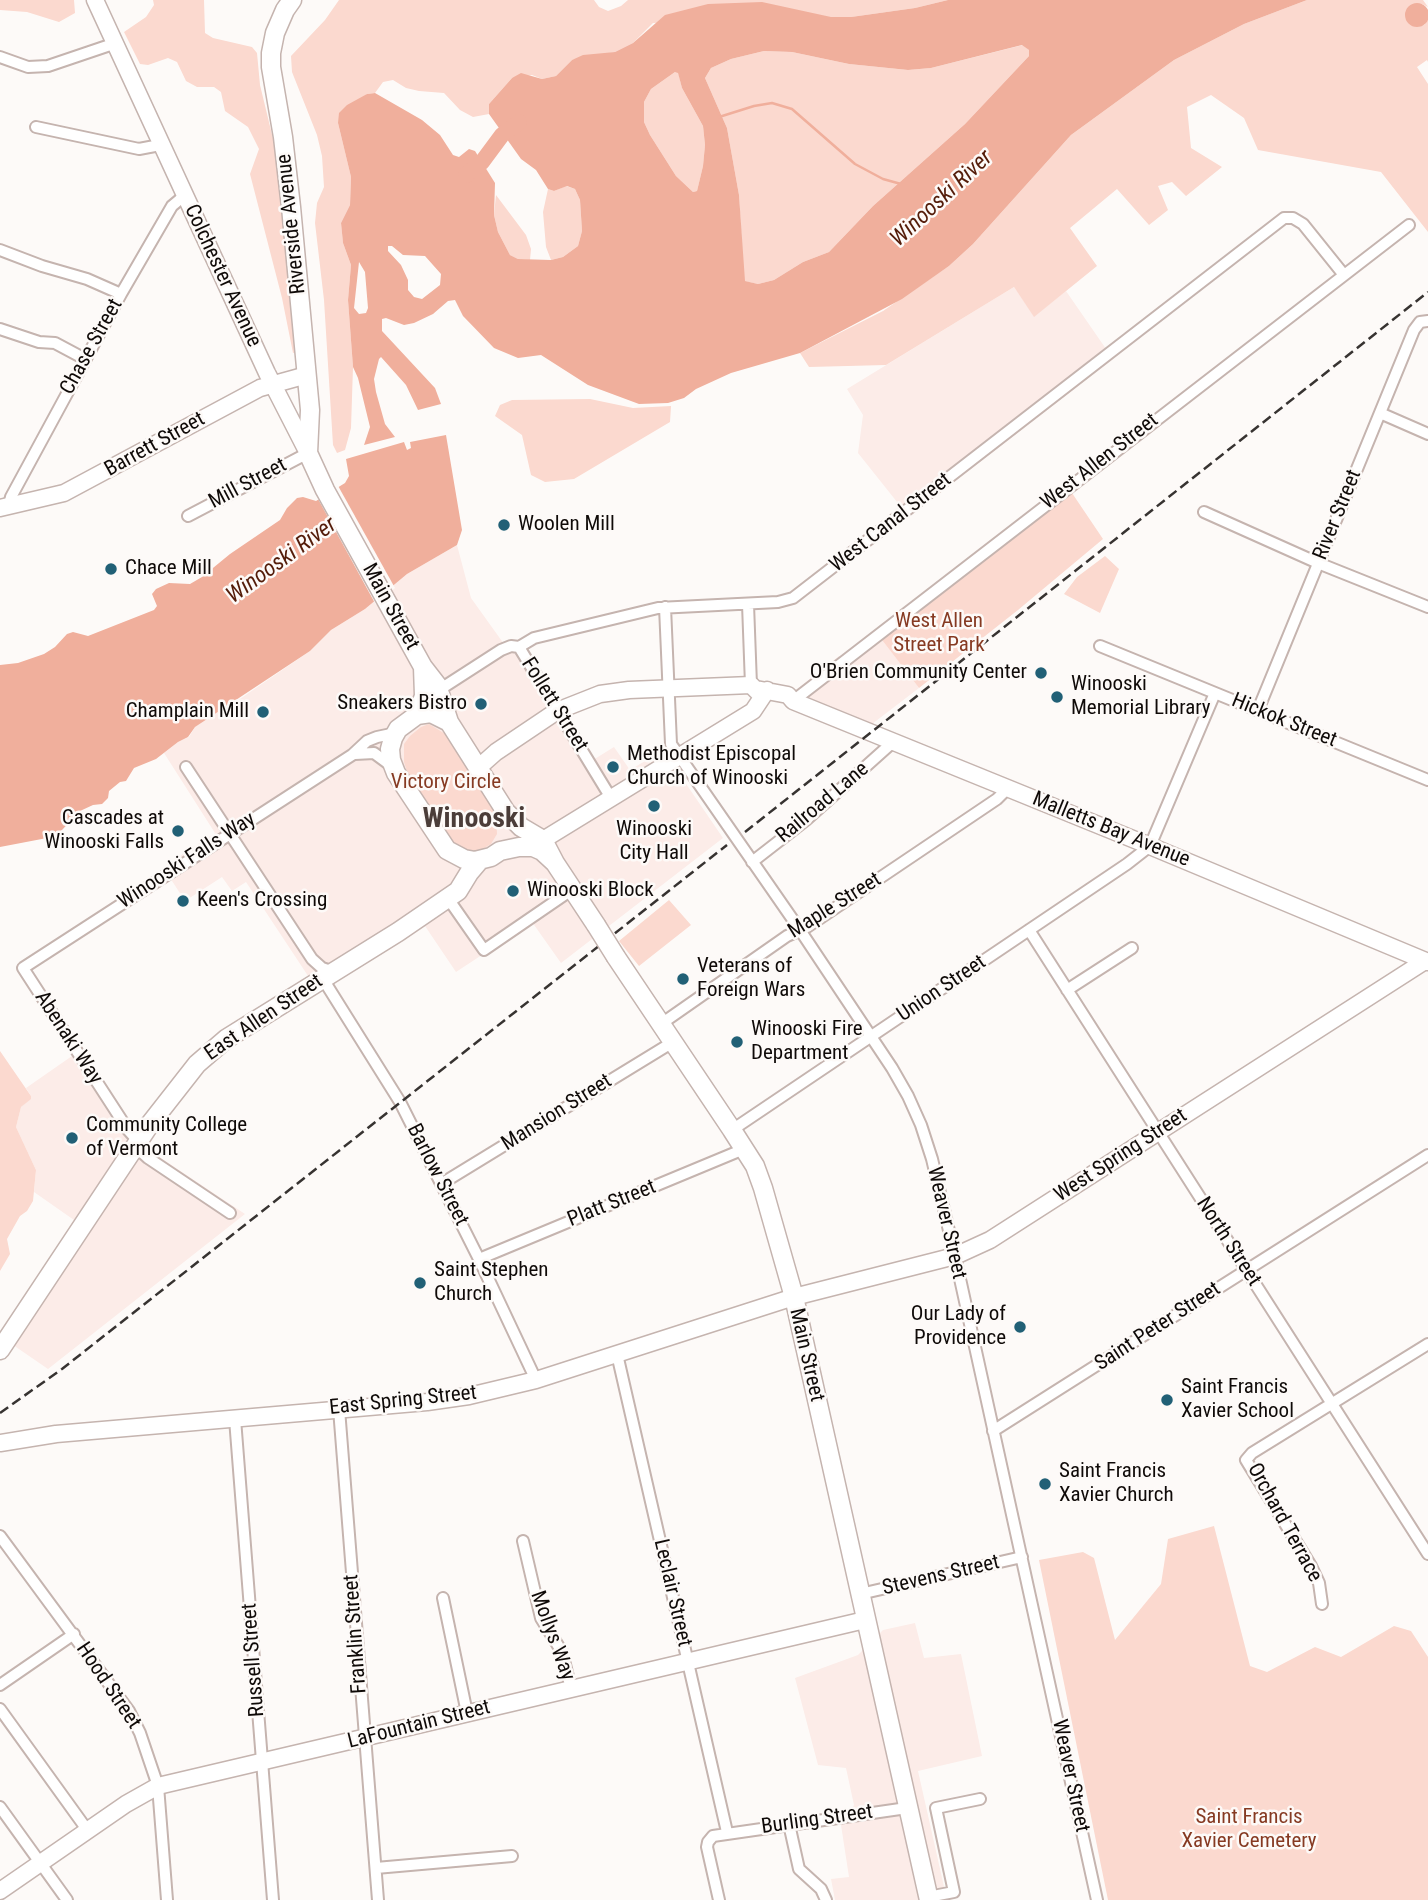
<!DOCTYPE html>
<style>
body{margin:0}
canvas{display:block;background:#fdfaf8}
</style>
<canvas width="1428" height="1900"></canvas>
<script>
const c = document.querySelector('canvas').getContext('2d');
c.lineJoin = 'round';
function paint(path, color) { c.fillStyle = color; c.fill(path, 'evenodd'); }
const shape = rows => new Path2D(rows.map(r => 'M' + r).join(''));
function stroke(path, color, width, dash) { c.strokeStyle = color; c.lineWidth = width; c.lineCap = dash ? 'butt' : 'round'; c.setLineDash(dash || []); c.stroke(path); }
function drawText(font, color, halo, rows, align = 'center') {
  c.font = font + ' "Roboto Condensed",sans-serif'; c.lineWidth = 5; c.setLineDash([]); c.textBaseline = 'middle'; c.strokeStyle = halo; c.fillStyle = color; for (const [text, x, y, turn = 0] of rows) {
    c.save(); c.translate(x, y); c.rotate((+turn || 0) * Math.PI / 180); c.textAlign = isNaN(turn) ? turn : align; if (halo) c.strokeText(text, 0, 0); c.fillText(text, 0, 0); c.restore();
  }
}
const built = shape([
 [1014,287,1034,316,1066,291,1113,359,909,517,858,453,863,415,847,389],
 [457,545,471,598,504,644,523,651,593,760,614,747,630,770,663,750,723,838,561,963,532,922,456,972,425,926,318,991,246,882,232,891,222,877,185,901,163,867,215,833,164,753,178,742,189,737,195,727,223,707,234,703,310,651,331,630,365,609,407,574],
 [882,640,919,688,859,734,792,693,839,656,847,667],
 [72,1056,114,1121,137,1118,159,1129,149,1145,152,1152,245,1214,48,1369,0,1336,0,1333,74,1220,34,1192,36,1170,16,1127,21,1107,31,1096,26,1088],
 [915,1623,924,1658,961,1654,982,1756,918,1771,947,1900,835,1900,831,1879,849,1877,841,1825,854,1805,846,1768,818,1765,795,1678,858,1655,883,1630]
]);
const green = shape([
 [0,0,74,0,75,13,59,22,27,12,0,10],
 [153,0,204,0,205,33,213,38,252,47,257,53,260,85,275,147,297,352,293,353,282,298,250,174,259,149,248,127,225,111,221,92,214,87,197,87,186,81,177,62,168,58,148,65,140,64,124,32,146,17,154,5],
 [339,0,594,0,599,7,608,11,621,6,628,0,948,0,915,8,851,17,653,23,633,43,615,52,572,60,556,76,542,79,532,75,512,78,489,104,489,114,473,117,460,110,444,93,419,91,406,88,393,80,383,82,375,93,367,94,338,123,351,177,350,205,341,223,343,243,351,265,348,300,353,367,351,428,345,450,337,453,333,445,324,300,315,223,317,203,324,187,322,156,317,135,292,72,291,56,325,20],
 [1307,0,1423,0,1428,7,1422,4,1417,27,1424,25,1428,20,1428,62,1427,60,1417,67,1428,84,1428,232,1381,172,1258,150,1244,118,1211,95,1187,107,1191,148,1222,167,1186,196,1172,182,1158,186,1168,210,1149,225,1117,189,1070,228,1097,266,1034,317,1014,287,886,365,809,367,800,353,883,311,949,266,973,244,1071,135,1174,60,1244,24],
 [1023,45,1029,50,1029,56,965,124,873,206,829,252,803,262,774,280,758,284,744,281,739,195,727,128,705,78,711,68,731,59,764,51,792,52,849,64,908,70,931,68],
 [675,72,678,72,682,88,703,126,705,145,703,166,697,191,693,192,676,176,650,135,644,122,644,102,651,89],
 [566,186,575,189,580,200,582,231,578,246,563,257,551,260,546,247,543,212,548,189,554,191],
 [496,195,526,235,531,249,530,260,518,259,510,255,498,232,494,215],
 [590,399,633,408,671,406,670,422,574,479,545,482,531,475,522,435,495,416,500,405,512,400],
 [1072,493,1103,539,1018,610,919,688,882,640],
 [1105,556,1119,569,1100,613,1064,594,1077,577],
 [429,724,447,735,490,799,496,813,497,834,491,844,481,850,470,852,452,844,409,778,404,762,404,744,410,736,421,727],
 [669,900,691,925,639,966,619,941],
 [0,1051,31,1096,31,1099,21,1107,16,1127,36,1170,33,1201,27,1211,20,1216,7,1239,10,1254,0,1271],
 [1214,1526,1250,1666,1267,1672,1315,1647,1341,1657,1394,1626,1411,1631,1428,1657,1428,1900,1108,1900,1039,1560,1083,1552,1094,1558,1115,1640,1161,1584,1168,1539]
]);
const water = shape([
 [948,0,1307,0,1244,24,1174,60,1071,135,973,244,949,266,902,299,800,353,731,373,696,389,684,398,668,403,639,404,588,385,541,355,518,358,494,348,463,316,455,300,448,301,433,314,414,323,404,325,386,318,382,319,382,331,435,388,441,404,418,410,406,385,381,357,379,359,374,379,376,392,385,424,395,437,364,445,370,427,358,378,353,367,348,300,351,265,343,243,341,223,350,205,351,177,338,123,339,113,347,105,367,94,375,93,422,120,440,135,453,155,459,157,469,149,475,151,495,183,494,215,498,232,510,255,518,259,551,260,563,257,578,246,582,231,580,200,575,189,567,186,554,191,548,189,536,170,521,159,489,114,489,104,512,78,521,73,542,79,556,76,572,60,583,55,615,52,633,43,665,15,708,4,762,2,831,17,851,17,915,8],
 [1022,45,1029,50,1029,56,965,124,873,206,829,252,803,262,774,280,758,284,745,281,739,195,727,128,705,78,711,68,731,59,764,51,792,52,849,64,908,70,931,68],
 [675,72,678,73,682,88,703,126,705,145,703,166,697,191,693,192,676,176,650,135,644,122,644,102,651,89],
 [388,246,392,246,403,255,425,256,441,274,440,285,422,299,414,297,408,290,408,280,401,265,388,251],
 [359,262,365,272,368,308,366,313,359,314,354,308],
 '1405 15a12 12 0 1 1 24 0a12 12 0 1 1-24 0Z',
 [446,435,462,530,457,545,407,574,365,609,331,630,310,651,195,727,188,737,178,742,156,759,134,768,126,781,120,782,109,791,108,798,102,804,93,805,80,811,62,830,47,838,0,847,0,665,18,663,44,654,55,647,67,634,73,632,88,636,154,610,157,606,152,594,156,589,169,583,190,584,202,577,230,554,280,520,287,508,297,498,303,497,316,501,345,483,349,476,346,459,404,442,407,450,411,448,410,442]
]);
const pier = shape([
 [337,484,395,588,376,605,317,497]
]);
const stream = shape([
 [719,117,754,106,772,103,792,109,855,164,883,179,901,184]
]);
const river = shape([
 [466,175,482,162,502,135,519,122]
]);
const street = shape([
 [0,57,28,67,48,66,113,44],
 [36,127,139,149,160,145],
 [0,250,42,266,87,279,121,294],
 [0,329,39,342,55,343,85,359],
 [1380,413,1428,434],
 [9,505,11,497,121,294,172,206,184,196],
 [1204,512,1318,563,1428,607],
 [188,516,308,453],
 [748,604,751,685],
 [665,607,671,744,800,930,892,1068,908,1096,921,1125,932,1159,955,1256,1097,1900],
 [1100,646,1428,780],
 [519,647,611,798],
 [439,690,501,650,511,646,519,647,534,638,658,608,778,602,793,598,1284,218,1293,218,1303,224,1344,275],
 [793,701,1409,225],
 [1258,710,1414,330,1420,322,1428,321],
 [355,754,374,753,393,767],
 [186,767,312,959,322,968,334,972],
 [752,862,806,820,893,742],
 [447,897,484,950,573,889],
 [1029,930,1428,1554],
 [323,979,400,1102,479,1259,536,1380],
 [1067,990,1132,948],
 [661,1024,787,936,807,927,997,799,1008,788],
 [732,1130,1127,864,1150,846,1215,693],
 [138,1141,128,1130,23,968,352,755,367,741,377,737,396,733],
 [135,1146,148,1158,230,1213],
 [441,1184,673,1042],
 [479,1259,744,1149],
 [617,1354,727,1832],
 [339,1409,378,1900],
 [235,1419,273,1900],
 [993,1431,1428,1155],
 [0,1536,129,1711,140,1733,158,1786,167,1900],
 [523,1541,541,1618,562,1652,571,1689],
 [860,1594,1022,1557],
 [443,1598,467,1713],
 [1322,1604,1319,1583,1311,1566,1246,1460,1252,1453,1428,1344],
 [0,1685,74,1634],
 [0,1709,88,1831],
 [0,1807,67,1900],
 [789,1824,799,1869,821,1889,826,1900],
 [376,1868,512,1856],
 [928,1897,954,1892,936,1808,980,1799],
 [719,1900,707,1847,708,1842,713,1836,907,1808]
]);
const secondary = shape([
 [95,0,267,373,308,453],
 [0,508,64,493,260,388,307,375],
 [756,689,788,695,793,701,1150,846,1428,962],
 [478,768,496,752,557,711,600,694,629,690,751,685,761,695],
 [543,840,753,711,767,690],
 [0,1443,56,1434,427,1402,469,1396,536,1380,794,1297,955,1256,990,1240,1425,961],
 [0,1891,126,1804,158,1786,865,1620]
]);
const primary = shape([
 [292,0,285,10,275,33,271,53,271,67,283,137,291,207,310,410,308,453,325,490,423,667,437,685,449,722,506,812,521,827,543,840,555,863],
 [417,715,424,696,423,667],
 [449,722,431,713,417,715,398,729,393,738,390,749,391,760,396,773,447,850,464,859,475,861,491,857,500,851,519,847,533,847,542,851,555,863,596,925],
 [616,957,732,1130,755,1166,763,1188,794,1297,929,1900],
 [0,1350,150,1124,197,1064,226,1039,398,932,458,891,469,873,480,860]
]);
const rail = shape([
 [745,832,1428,292],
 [0,1413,62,1369,727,845]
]);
const primaryBridge = shape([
 [596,925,616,957]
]);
const markers = [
 [504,525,7,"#216076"],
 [111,569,7,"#216076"],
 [1041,673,7,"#216076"],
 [1057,697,7,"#216076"],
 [481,704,7,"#216076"],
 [263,712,7,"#216076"],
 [613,767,7,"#216076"],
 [654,806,7,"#216076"],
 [178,831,7,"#216076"],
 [513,891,7,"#216076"],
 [183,901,7,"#216076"],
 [683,979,7,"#216076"],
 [737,1042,7,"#216076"],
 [72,1138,7,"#216076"],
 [420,1283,7,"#216076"],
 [1020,1327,7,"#216076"],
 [1167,1400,7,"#216076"],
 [1045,1484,7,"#216076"]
];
const streetNames = [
 ["Riverside Avenue",292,224,-96],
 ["Colchester Avenue",222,276,65],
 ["Chase Street",92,347,-61],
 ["Barrett Street",155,445,-29],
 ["West Allen Street",1100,462,-38],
 ["Mill Street",248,484,-28],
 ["River Street",1338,515,-68],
 ["West Canal Street",891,523,-38],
 ["Main Street",390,607,61],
 ["Follett Street",554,705,58],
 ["Hickok Street",1284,721,22],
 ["Railroad Lane",823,803,-40],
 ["Malletts Bay Avenue",1111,830,22],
 ["Winooski Falls Way",187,861,-33],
 ["Maple Street",835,906,-32],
 ["Union Street",942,989,-34],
 ["East Allen Street",264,1018,-34],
 ["Abenaki Way",68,1038,57],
 ["Mansion Street",557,1113,-32],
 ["West Spring Street",1121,1156,-33],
 ["Barlow Street",437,1175,63],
 ["Platt Street",612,1204,-22],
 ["Weaver Street",946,1223,77],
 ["North Street",1228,1242,57],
 ["Saint Peter Street",1158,1327,-33],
 ["Main Street",806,1355,77],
 ["East Spring Street",403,1401,-6],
 ["Orchard Terrace",1284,1523,61],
 ["Stevens Street",941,1576,-13],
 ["Leclair Street",672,1593,77],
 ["Franklin Street",356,1634,-94],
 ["Mollys Way",552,1636,70],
 ["Russell Street",254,1660,-94],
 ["Hood Street",108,1686,56],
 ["LaFountain Street",419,1725,-14],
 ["Weaver Street",1070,1776,78],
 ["Burling Street",817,1820,-8]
];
const poiNames = [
 ["Woolen Mill",518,525],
 ["Chace Mill",125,569],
 ["O'Brien Community Center",1027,673,"right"],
 ["Winooski",1071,685],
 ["Memorial Library",1071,709],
 ["Sneakers Bistro",467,704,"right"],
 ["Champlain Mill",249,712,"right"],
 ["Methodist Episcopal",627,755],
 ["Church of Winooski",627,779],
 ["Cascades at",164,819,"right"],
 ["Winooski Falls",164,843,"right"],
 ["Winooski",654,830,"center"],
 ["City Hall",654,854,"center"],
 ["Winooski Block",527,891],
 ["Keen's Crossing",197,901],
 ["Veterans of",697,967],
 ["Foreign Wars",697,991],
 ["Winooski Fire",751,1030],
 ["Department",751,1054],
 ["Community College",86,1126],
 ["of Vermont",86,1150],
 ["Saint Stephen",434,1271],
 ["Church",434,1295],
 ["Our Lady of",1006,1315,"right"],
 ["Providence",1006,1339,"right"],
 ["Saint Francis",1181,1388],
 ["Xavier School",1181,1412],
 ["Saint Francis",1059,1472],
 ["Xavier Church",1059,1496]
];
const parkNames = [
 ["West Allen",939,622],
 ["Street Park",939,646],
 ["Victory Circle",446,783],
 ["Saint Francis",1249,1818],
 ["Xavier Cemetery",1249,1842]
];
const waterNames = [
 ["Winooski River",942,199,-43],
 ["Winooski River",282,561,-36]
];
const districtNames = [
 ["Winooski",474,820]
];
paint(built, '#fcece8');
paint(green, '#fbd9cf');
paint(water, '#f0af9c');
paint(pier, '#fdfaf8');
stroke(stream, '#f0af9c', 2.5);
stroke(river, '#f0af9c', 16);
stroke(street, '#c5b4af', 14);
stroke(secondary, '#c5b4af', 19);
stroke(primary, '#c5b4af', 21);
stroke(street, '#fff', 10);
stroke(secondary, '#fff', 16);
stroke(primary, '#fff', 18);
stroke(rail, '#373331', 2.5, [10, 5]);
stroke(primaryBridge, '#c5b4af', 21, []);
stroke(primaryBridge, '#fff', 18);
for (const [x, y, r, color] of markers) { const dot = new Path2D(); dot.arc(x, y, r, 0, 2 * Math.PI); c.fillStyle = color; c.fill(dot); stroke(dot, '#fdfaf8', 2.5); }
drawText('21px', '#0f0a08', '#fdfaf8', streetNames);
drawText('21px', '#0f0a08', '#fdfaf8', poiNames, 'left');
drawText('21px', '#863a22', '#fdfaf8', parkNames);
drawText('italic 23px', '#541c09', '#fdfaf8', waterNames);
drawText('bold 28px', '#4b3d39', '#fdfaf8', districtNames);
</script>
